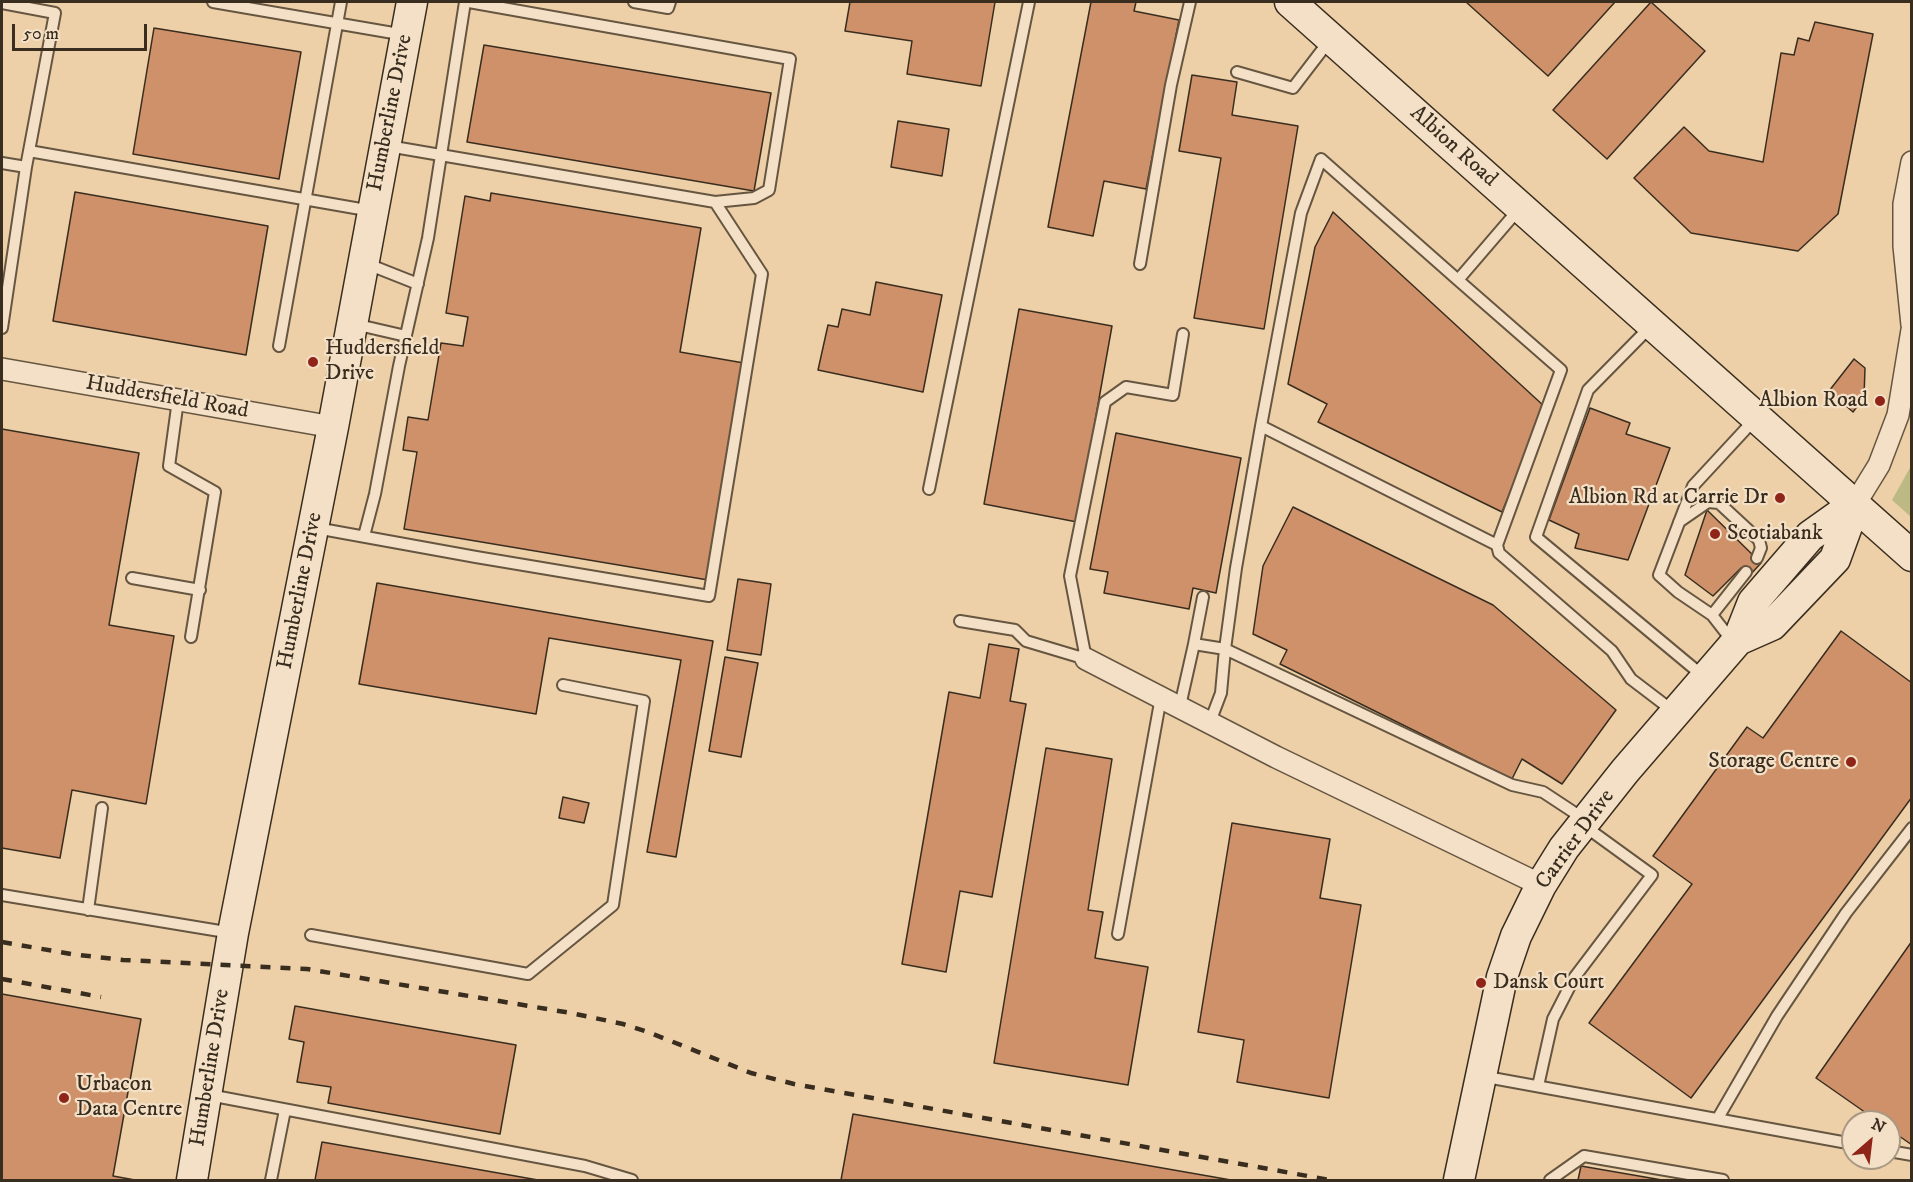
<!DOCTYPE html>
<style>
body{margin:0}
#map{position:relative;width:1913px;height:1182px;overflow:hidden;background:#edd0a8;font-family:"IM FELL DW Pica",serif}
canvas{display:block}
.frame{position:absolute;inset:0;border:3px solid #392d1f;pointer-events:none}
.north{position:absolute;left:1841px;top:1110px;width:60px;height:60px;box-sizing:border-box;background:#f3e0c6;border:2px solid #a99883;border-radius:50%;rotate:28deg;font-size:16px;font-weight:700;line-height:24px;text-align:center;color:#392d1f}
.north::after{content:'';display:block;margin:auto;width:21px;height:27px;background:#8f2418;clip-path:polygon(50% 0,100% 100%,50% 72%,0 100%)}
.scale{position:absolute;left:12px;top:24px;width:135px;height:27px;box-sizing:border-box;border:3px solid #392d1f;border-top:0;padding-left:8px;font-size:18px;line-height:21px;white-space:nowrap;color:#392d1f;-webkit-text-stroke:4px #f3e0c6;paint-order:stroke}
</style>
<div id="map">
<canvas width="1913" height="1182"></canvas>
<div class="frame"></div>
<div class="north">N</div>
<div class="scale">50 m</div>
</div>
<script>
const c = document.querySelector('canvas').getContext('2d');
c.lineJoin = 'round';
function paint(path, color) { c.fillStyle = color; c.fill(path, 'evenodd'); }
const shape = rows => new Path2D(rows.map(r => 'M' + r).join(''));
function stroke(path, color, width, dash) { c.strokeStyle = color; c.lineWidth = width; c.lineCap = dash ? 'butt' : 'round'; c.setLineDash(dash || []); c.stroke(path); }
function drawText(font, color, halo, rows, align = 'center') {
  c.font = font + ' "IM FELL DW Pica",serif'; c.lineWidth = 4.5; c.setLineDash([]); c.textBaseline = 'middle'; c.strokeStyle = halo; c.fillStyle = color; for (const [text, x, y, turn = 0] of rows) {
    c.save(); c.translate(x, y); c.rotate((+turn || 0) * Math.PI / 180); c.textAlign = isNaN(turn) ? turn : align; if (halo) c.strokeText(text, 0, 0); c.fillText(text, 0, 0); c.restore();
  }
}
const green = shape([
 [1911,466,1911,517,1892,500]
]);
const building = shape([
 [850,2,995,2,981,86,907,74,912,41,845,31,850,2],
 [1091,2,1136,2,1134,11,1179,20,1146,189,1104,181,1093,236,1048,227,1091,2],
 [1466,2,1615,2,1548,76,1466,2],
 [1651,2,1705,51,1607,159,1553,110,1651,2],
 [1815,22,1873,34,1838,214,1798,251,1691,233,1634,178,1684,127,1709,151,1763,162,1781,53,1794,55,1798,38,1809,41,1815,22],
 [154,28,301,52,279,179,133,154,154,28],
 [484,45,771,93,754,191,467,142,484,45],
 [1192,75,1237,82,1232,115,1298,126,1264,329,1194,318,1221,158,1179,151,1192,75],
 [898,121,949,129,942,176,891,167,898,121],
 [75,192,268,226,246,355,53,321,75,192],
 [491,193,701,228,680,352,744,363,708,580,404,529,417,452,403,450,408,417,428,420,441,343,463,346,468,317,446,313,465,196,490,201,491,193],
 [1333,212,1545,407,1502,512,1318,422,1327,404,1288,384,1315,247,1333,212],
 [876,282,942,295,923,392,818,370,828,325,838,327,842,309,870,315,876,282],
 [1019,309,1112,326,1077,522,984,504,1019,309],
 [1854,359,1865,368,1864,397,1853,412,1829,391,1854,359],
 [1590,408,1630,423,1626,434,1670,448,1628,560,1575,548,1579,534,1549,520,1590,408],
 [2,429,139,453,109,625,174,636,146,804,72,790,60,858,2,848,2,429],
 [1116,433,1241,458,1216,593,1193,588,1189,609,1104,593,1108,572,1090,569,1116,433],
 [1293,507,1493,605,1616,710,1562,784,1522,759,1512,779,1280,664,1287,650,1253,634,1263,566,1293,507],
 [1707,510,1761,563,1750,575,1741,568,1713,596,1685,575,1707,510],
 [738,579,771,584,761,655,727,650,738,579],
 [377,583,713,641,676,857,647,852,681,660,549,638,536,714,359,684,377,583],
 [1841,631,1912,683,1912,797,1691,1098,1589,1023,1692,884,1653,856,1747,727,1763,738,1841,631],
 [989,644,1019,649,1010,701,1026,704,992,897,960,891,946,972,902,964,949,692,980,698,989,644],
 [725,657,758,663,741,757,709,751,725,657],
 [1046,748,1112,759,1088,910,1103,912,1095,958,1148,967,1128,1085,994,1063,1046,748],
 [563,797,589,803,584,823,559,818,563,797],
 [1232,823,1330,839,1320,898,1361,905,1329,1098,1237,1082,1244,1040,1198,1032,1232,823],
 [1912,941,1912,1145,1889,1129,1889,1122,1879,1122,1816,1078,1912,941],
 [2,994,141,1019,113,1176,135,1180,2,1180,2,994],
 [295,1006,516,1045,500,1134,328,1103,331,1087,297,1082,304,1042,289,1039,295,1006],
 [853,1114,1231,1180,841,1180,853,1114],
 [322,1142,538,1180,315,1180,322,1142],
 [1581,1166,1662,1180,1578,1180,1581,1166]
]);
const lane = shape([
 [213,2,405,35],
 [469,2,790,59,769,190,754,198,715,202],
 [634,2,668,8,670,2],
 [2,3,55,13,26,167],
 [1237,72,1293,88,1329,41],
 [29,151,372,211],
 [2,163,26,167,2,328],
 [365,263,418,284],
 [1140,264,1171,85,1190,2],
 [1458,280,1561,370,1497,545,1261,426,1301,213,1321,159,1458,280,1519,209],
 [354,324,406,336],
 [1652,325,1588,390,1536,537,1703,676],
 [279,346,341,2],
 [178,400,169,466,215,492,191,637],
 [929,489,1029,2],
 [1679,522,1708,502,1719,503,1759,540,1761,548,1757,558],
 [316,528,476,557,709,596,762,274,715,202,388,146],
 [364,536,375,494,399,366,428,238,465,2],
 [1497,545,1499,553,1612,651,1631,679,1673,711],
 [132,578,200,590],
 [1712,615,1746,572],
 [960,621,1015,630,1026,641,1086,659,1070,576,1105,402,1126,387,1173,395,1183,334],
 [1733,642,1712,615,1678,592,1659,575,1693,486,1755,419],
 [1194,644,1203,597],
 [1180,706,1194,644,1225,649,1236,568,1261,426],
 [1210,722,1221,693,1225,649,1512,785,1543,792,1584,819],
 [2,895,232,933],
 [88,910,102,808],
 [1118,934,1161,697],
 [311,935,528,974,613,905,644,701,563,685],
 [1481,1076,1853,1144],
 [1538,1086,1553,1019,1574,978,1652,875,1583,825],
 [209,1095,585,1166,632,1180],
 [1718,1118,1777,1016,1846,913,1912,828],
 [1889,1151,1912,1155],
 [271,1180,285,1110],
 [1550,1180,1584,1156,1723,1180]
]);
const street = shape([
 [1912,162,1904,204,1904,246,1912,325],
 [2,369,333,427],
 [1855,504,1879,465,1898,415,1912,330],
 [1086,659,1276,757,1541,885]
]);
const secondary = shape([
 [1290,2,1912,556],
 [1738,640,1772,625,1835,559,1855,504],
 [192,1180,233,933,333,427,412,2],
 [1459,1180,1502,977,1516,936,1541,885,1564,848,1625,771,1738,640,1753,602,1810,536,1855,504]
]);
const rail = shape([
 [2,942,71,954,123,960,307,969,571,1013,623,1024,648,1032,751,1073,794,1084,1330,1180],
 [2,979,101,997]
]);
const markers = [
 [313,362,6,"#8f2418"],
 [1880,401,6,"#8f2418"],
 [1780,498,6,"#8f2418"],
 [1715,534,6,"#8f2418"],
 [1851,762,6,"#8f2418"],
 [1481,983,6,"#8f2418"],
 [64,1098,6,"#8f2418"]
];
const streetNames = [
 ["Humberline Drive",391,113,-79],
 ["Albion Road",1453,147,42],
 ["Huddersfield Road",167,398,10],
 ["Humberline Drive",301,591,-79],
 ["Carrier Drive",1576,840,-54],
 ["Humberline Drive",211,1068,-81]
];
const poiNames = [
 ["Huddersfield",325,349],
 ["Drive",325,374],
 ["Albion Road",1868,401,"right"],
 ["Albion Rd at Carrie Dr",1768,498,"right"],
 ["Scotiabank",1727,534],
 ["Storage Centre",1839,762,"right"],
 ["Dansk Court",1493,983],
 ["Urbacon",76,1085],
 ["Data Centre",76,1110]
];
paint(green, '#bdb984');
paint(building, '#cf916a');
stroke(building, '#392d1f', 1.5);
stroke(lane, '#665641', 14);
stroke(street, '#665641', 24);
stroke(secondary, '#392d1f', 33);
stroke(lane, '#f3e0c6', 10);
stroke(street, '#f3e0c6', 21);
stroke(secondary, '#f3e0c6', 30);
stroke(rail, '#392d1f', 4.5, [10, 10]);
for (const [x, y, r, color] of markers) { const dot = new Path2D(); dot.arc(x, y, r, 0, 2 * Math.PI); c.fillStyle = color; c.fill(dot); stroke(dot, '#f3e0c6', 2); }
drawText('22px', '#392d1f', '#f3e0c6', streetNames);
drawText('22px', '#392d1f', '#f3e0c6', poiNames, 'left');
</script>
